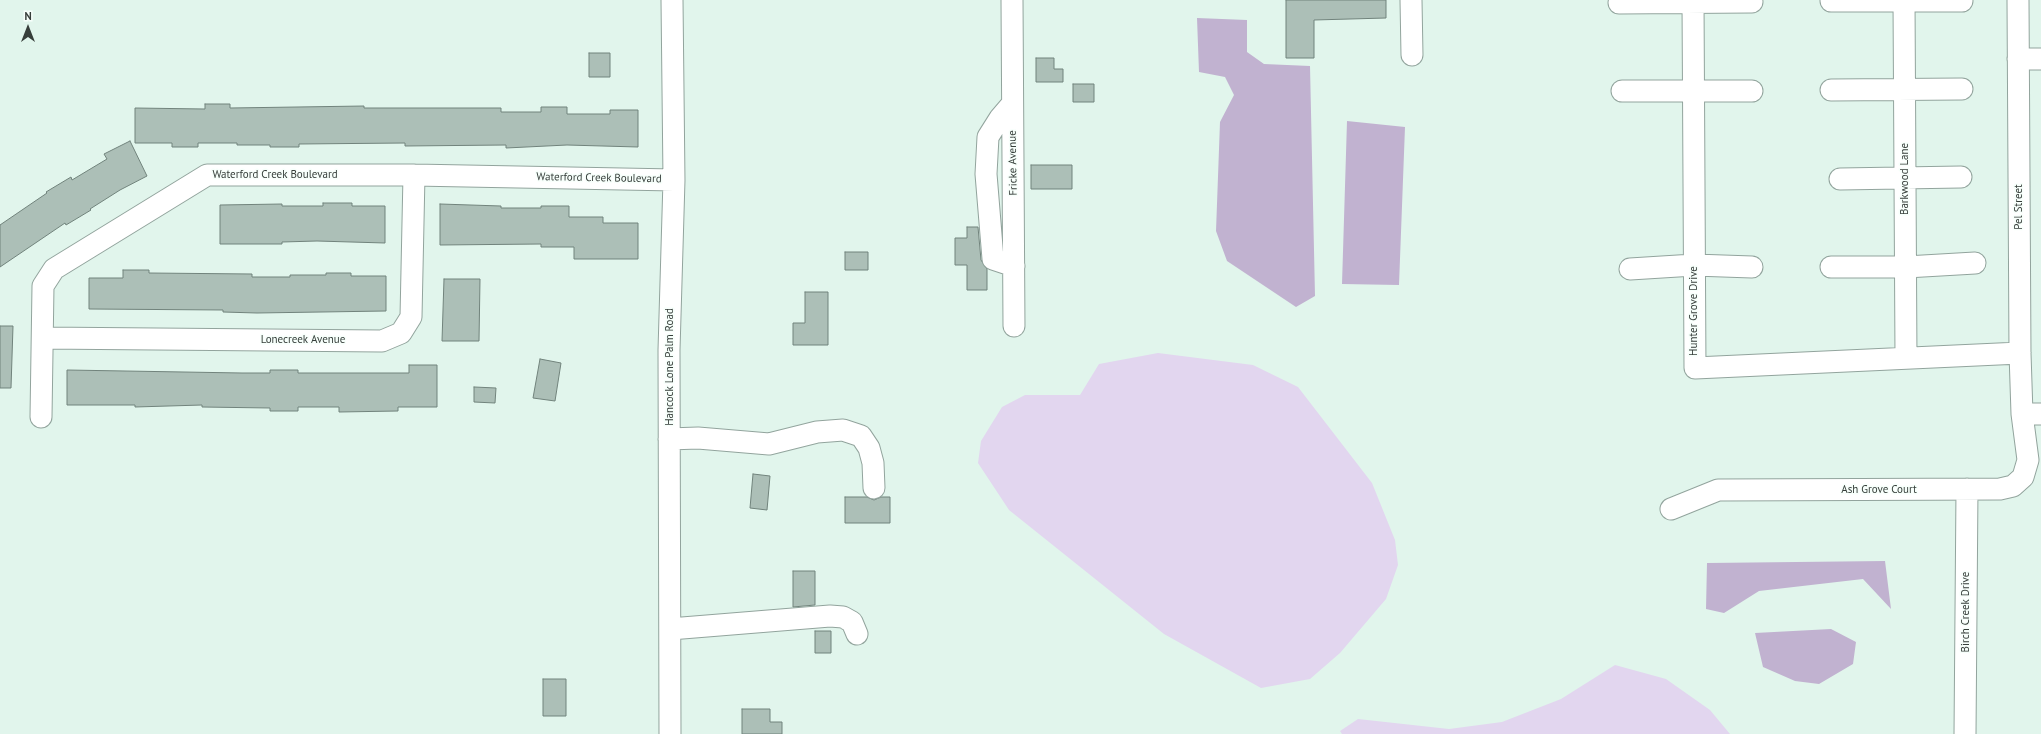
<!DOCTYPE html>
<style>
body{margin:0}
#map{position:relative;width:2041px;height:734px;overflow:hidden;background:#e1f5ec;font-family:"PT Sans",sans-serif}
canvas{display:block}
.north{position:absolute;left:8px;top:8px;width:40px;height:40px;-webkit-text-stroke:3px #f7fffb;paint-order:stroke;rotate:0deg;font-size:11px;font-weight:700;line-height:16px;text-align:center;color:#363e3a}
.north::after{content:'';display:block;margin:auto;width:14px;height:18px;background:#363e3a;clip-path:polygon(50% 0,100% 100%,50% 72%,0 100%)}
</style>
<div id="map">
<canvas width="2041" height="734"></canvas>
<div class="north">N</div>
</div>
<script>
const c = document.querySelector('canvas').getContext('2d');
c.lineJoin = 'round';
function paint(path, color) { c.fillStyle = color; c.fill(path, 'evenodd'); }
const shape = rows => new Path2D(rows.map(r => 'M' + r).join(''));
function stroke(path, color, width, dash) { c.strokeStyle = color; c.lineWidth = width; c.lineCap = dash ? 'butt' : 'round'; c.setLineDash(dash || []); c.stroke(path); }
function drawText(font, color, halo, rows, align = 'center') {
  c.font = font + ' "PT Sans",sans-serif'; c.lineWidth = 3; c.setLineDash([]); c.textBaseline = 'middle'; c.strokeStyle = halo; c.fillStyle = color; for (const [text, x, y, turn = 0] of rows) {
    c.save(); c.translate(x, y); c.rotate((+turn || 0) * Math.PI / 180); c.textAlign = isNaN(turn) ? turn : align; if (halo) c.strokeText(text, 0, 0); c.fillText(text, 0, 0); c.restore();
  }
}
const green = shape([
 [1158,353,1253,365,1298,387,1372,483,1395,540,1398,565,1386,599,1340,653,1310,679,1261,688,1164,634,1009,510,978,463,981,441,1002,407,1025,395,1080,395,1099,364],
 [1615,665,1666,679,1710,710,1730,734,1342,734,1340,731,1358,719,1449,729,1502,722,1561,699]
]);
const water = shape([
 [1197,18,1247,20,1247,52,1264,64,1310,66,1315,296,1296,307,1227,261,1216,231,1220,122,1234,95,1225,77,1199,72],
 [1347,121,1405,127,1399,285,1342,284],
 [1885,561,1891,609,1863,579,1759,591,1724,613,1706,609,1707,563],
 [1831,629,1856,642,1853,664,1819,684,1795,681,1763,667,1755,633]
]);
const building = shape([
 [1286,0,1386,0,1386,18,1314,20,1314,58,1286,58,1286,0],
 [589,53,610,53,610,77,589,77,589,53],
 [1036,58,1054,58,1054,69,1063,69,1063,82,1036,82,1036,58],
 [1073,84,1094,84,1094,102,1073,102,1073,84],
 [205,104,230,104,230,108,364,106,364,108,501,108,501,112,541,112,541,107,567,107,567,114,610,114,610,110,638,110,638,147,567,145,506,148,506,145,405,146,405,143,299,144,299,147,270,147,270,145,237,145,237,143,198,143,198,147,172,147,172,143,135,143,135,108,205,109,205,104],
 [130,141,147,176,120,190,90,209,91,210,66,225,65,223,0,267,0,225,47,193,46,192,71,177,72,180,107,159,104,154,130,141],
 [1031,165,1072,165,1072,189,1031,189,1031,165],
 [323,203,352,203,352,206,385,206,385,243,317,241,282,242,282,244,220,244,220,205,282,204,282,206,323,206,323,203],
 [440,204,501,206,501,208,541,208,541,206,569,206,569,217,603,217,603,223,638,223,638,259,574,259,574,247,541,247,541,244,440,245,440,204],
 [967,227,978,227,981,260,987,269,987,290,967,290,967,265,955,265,955,238,967,238,967,227],
 [845,252,868,252,868,270,845,270,845,252],
 [123,270,149,270,149,273,252,274,252,277,290,277,290,275,326,275,326,273,351,273,351,276,386,276,386,311,257,313,223,312,223,310,89,309,89,278,123,278,123,270],
 [444,279,480,279,479,341,442,341,444,279],
 [805,292,828,292,828,345,793,345,793,323,805,323,805,292],
 [0,326,13,326,11,388,0,388,0,326],
 [540,359,561,363,555,401,533,398,540,359],
 [409,365,437,365,437,407,398,407,398,411,339,412,339,407,298,407,298,411,270,411,270,408,202,407,202,405,135,407,135,405,67,405,67,370,242,373,270,373,270,370,298,370,298,373,409,373,409,365],
 [474,387,496,388,495,403,474,402,474,387],
 [753,474,770,476,767,510,750,508,753,474],
 [845,497,867,497,874,500,881,497,890,497,890,523,845,523,845,497],
 [793,571,815,571,815,605,793,607,793,571],
 [815,631,831,631,831,653,815,653,815,631],
 [543,679,566,679,566,716,543,716,543,679],
 [742,709,770,709,770,722,782,722,782,734,742,734,742,709]
]);
const minor = shape([
 [1012,0,1014,326],
 [1411,0,1412,55],
 [1693,0,1695,368,2020,353],
 [1904,0,1906,358],
 [1831,1,1962,1],
 [1619,3,1752,2],
 [2018,59,2041,59],
 [1831,90,1962,89],
 [1622,91,1752,91],
 [1012,104,1000,118,988,137,986,174,993,259,1014,266],
 [1840,179,1961,177],
 [1831,267,1906,267,1975,263],
 [1630,269,1694,265,1752,267],
 [43,338,382,341,401,333,411,317,414,175],
 [2022,414,2041,414],
 [41,417,43,286,54,269,207,175,414,175,674,180],
 [669,439,698,438,769,444,817,432,843,430,861,436,869,448,873,463,874,488],
 [1671,509,1718,490,2000,489,2013,486,2023,477,2028,460,2022,414,2020,353,2018,0],
 [670,629,830,616,843,617,852,622,857,634],
 [670,734,669,350,674,180,672,0],
 [1965,734,1967,489]
]);
const streetNames = [
 ["Fricke Avenue",1013,163,-91],
 ["Waterford Creek Boulevard",275,175],
 ["Waterford Creek Boulevard",599,178,1],
 ["Barkwood Lane",1905,179,-90],
 ["Pel Street",2019,207,-90],
 ["Hunter Grove Drive",1694,311,-90],
 ["Lonecreek Avenue",303,340],
 ["Hancock Lone Palm Road",670,367,-90],
 ["Ash Grove Court",1879,490],
 ["Birch Creek Drive",1966,612,-90]
];
paint(green, '#e2d6ef');
paint(water, '#c1b2d0');
paint(building, '#acbfb7');
stroke(building, '#71837c', 1);
stroke(minor, '#92a49d', 23);
stroke(minor, '#fff', 21);
drawText('11px', '#363e3a', '#f7fffb', streetNames);
</script>
